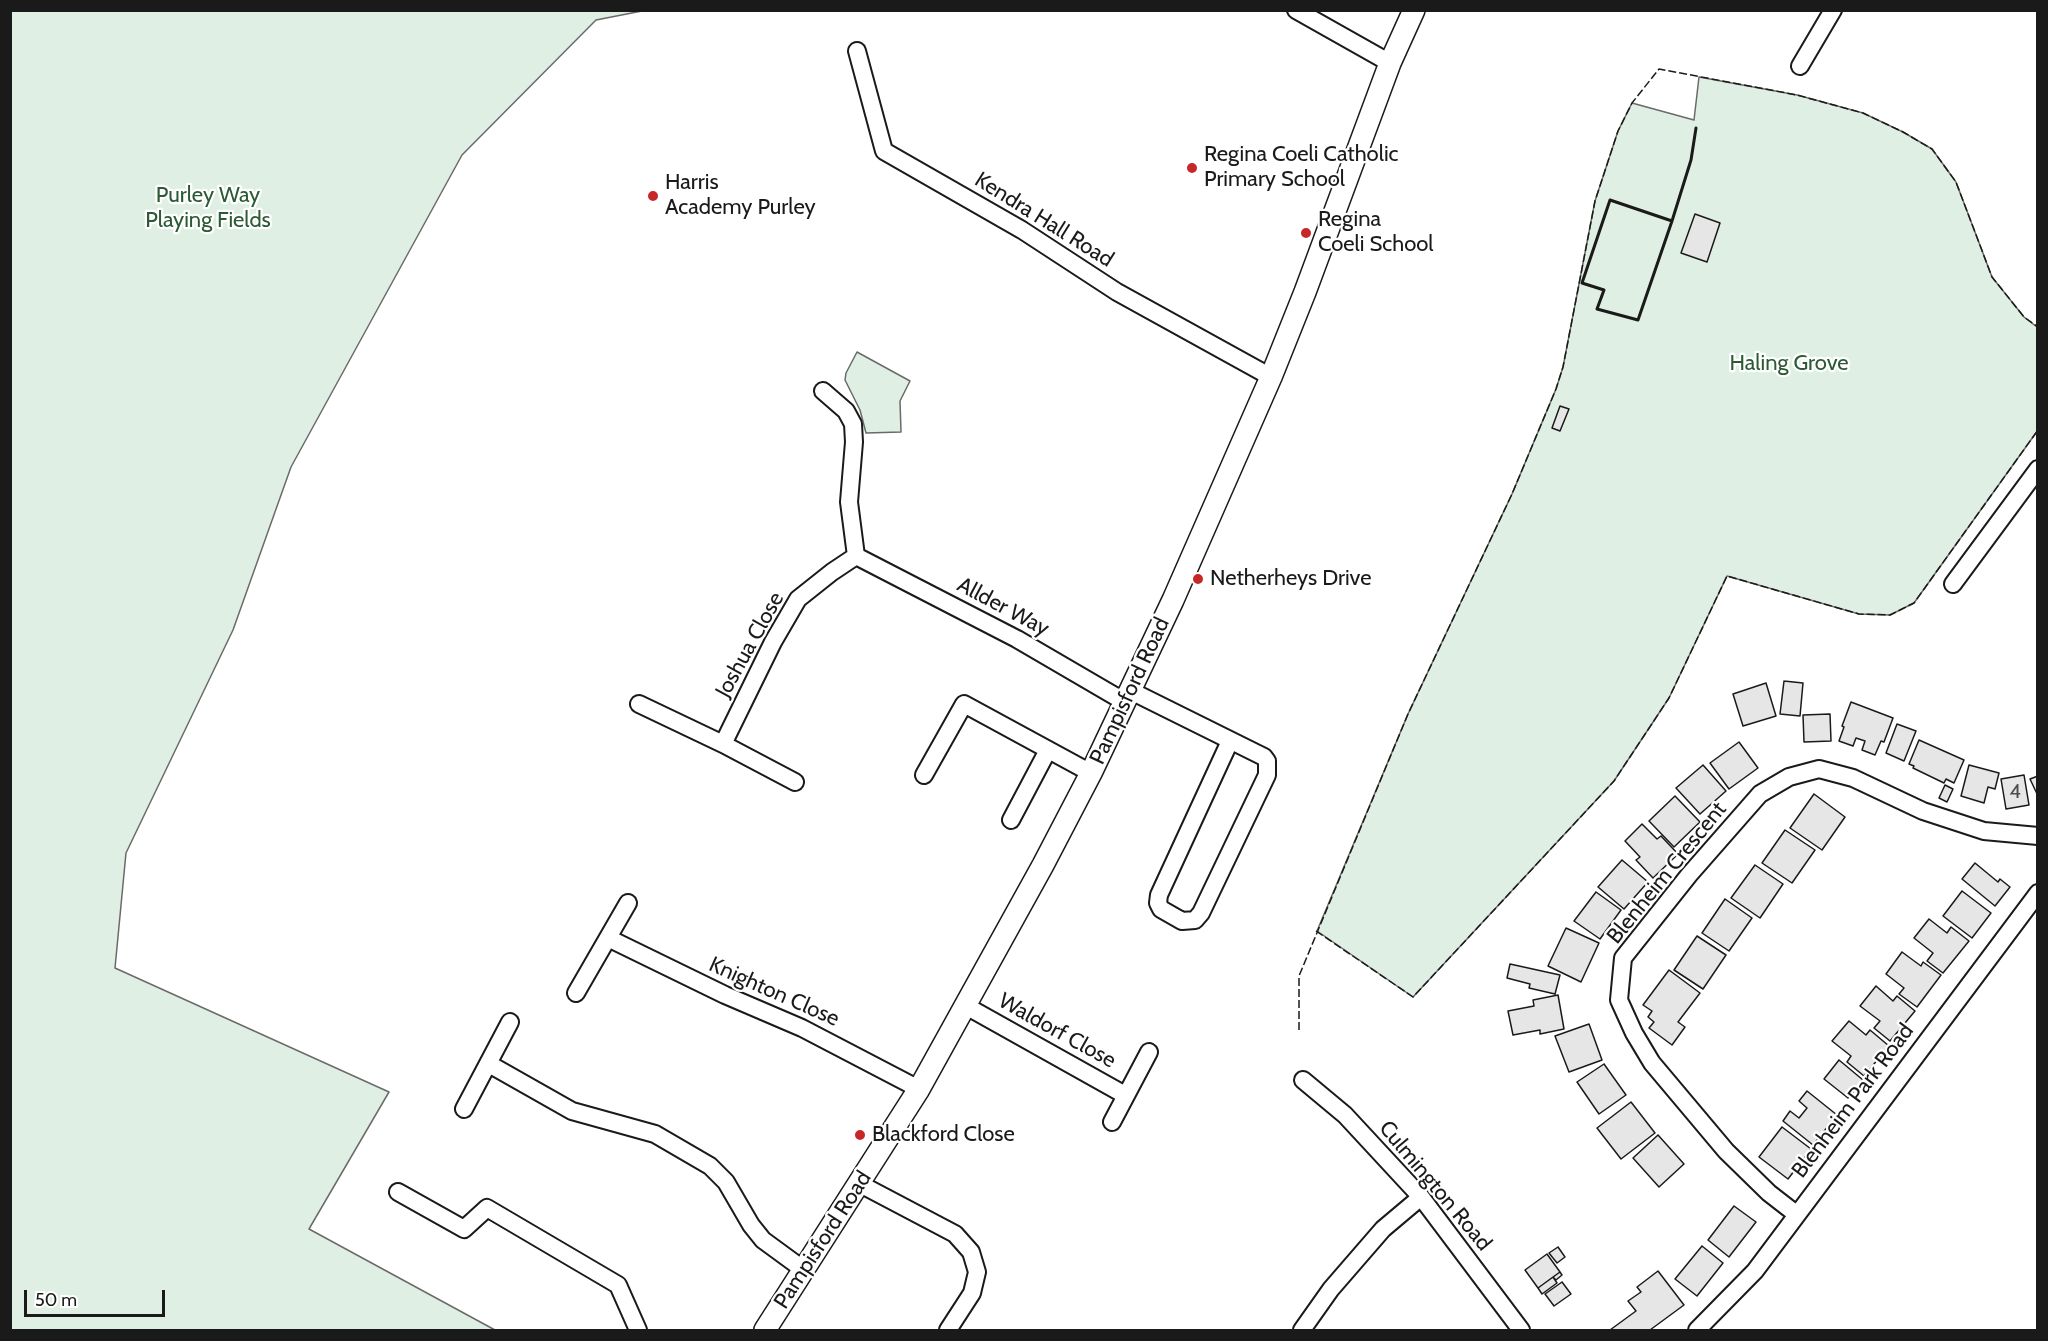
<!DOCTYPE html>
<style>
body{margin:0}
#map{position:relative;width:2048px;height:1341px;overflow:hidden;background:#fff;font-family:Cabin,sans-serif}
canvas{display:block}
.frame{position:absolute;inset:0;border:12px solid #1a1a1a;pointer-events:none}
.scale{position:absolute;left:24px;top:1290px;width:141px;height:27px;box-sizing:border-box;border:3px solid #1a1a1a;border-top:0;padding-left:8px;font-size:18px;line-height:21px;white-space:nowrap;color:#1a1a1a;-webkit-text-stroke:4px #fff;paint-order:stroke}
</style>
<div id="map">
<canvas width="2048" height="1341"></canvas>
<div class="frame"></div>
<div class="scale">50 m</div>
</div>
<script>
const c = document.querySelector('canvas').getContext('2d');
c.lineJoin = 'round';
function paint(path, color) { c.fillStyle = color; c.fill(path, 'evenodd'); }
const shape = rows => new Path2D(rows.map(r => 'M' + r).join(''));
function stroke(path, color, width, dash) { c.strokeStyle = color; c.lineWidth = width; c.lineCap = dash ? 'butt' : 'round'; c.setLineDash(dash || []); c.stroke(path); }
function drawText(font, color, halo, rows, align = 'center') {
  c.font = font + ' Cabin,sans-serif'; c.lineWidth = 4.5; c.setLineDash([]); c.textBaseline = 'middle'; c.strokeStyle = halo; c.fillStyle = color; for (const [text, x, y, turn = 0] of rows) {
    c.save(); c.translate(x, y); c.rotate((+turn || 0) * Math.PI / 180); c.textAlign = isNaN(turn) ? turn : align; if (halo) c.strokeText(text, 0, 0); c.fillText(text, 0, 0); c.restore();
  }
}
const green = shape([
 [10,11,642,11,596,20,462,155,291,467,233,630,126,853,115,968,389,1092,309,1229,495,1330,11,1330,10,11],
 [1699,77,1797,95,1863,113,1903,132,1932,149,1956,182,1992,277,2024,317,2037,327,2038,430,1914,603,1890,615,1859,614,1727,576,1669,698,1614,781,1413,997,1317,931,1408,714,1512,494,1556,389,1563,367,1595,201,1618,131,1632,103,1694,120,1699,77],
 [857,352,910,381,900,401,901,432,866,433,860,410,845,380,846,373,857,352]
]);
const building = shape([
 [1695,214,1720,223,1707,262,1681,253,1695,214],
 [1560,406,1569,409,1560,431,1552,428,1560,406],
 [1784,681,1803,683,1800,716,1780,714,1784,681],
 [1766,683,1776,716,1743,726,1733,694,1766,683],
 [1851,702,1893,718,1884,742,1881,741,1875,755,1862,750,1865,741,1856,738,1853,746,1839,741,1844,727,1842,726,1851,702],
 [1830,714,1831,741,1804,742,1803,715,1830,714],
 [1897,724,1916,731,1904,761,1886,753,1897,724],
 [1919,740,1964,760,1954,783,1946,779,1944,783,1913,768,1914,766,1909,764,1919,740],
 [1739,742,1758,768,1729,789,1710,763,1739,742],
 [1703,765,1726,791,1700,814,1676,788,1703,765],
 [1969,765,1999,773,1995,789,1988,787,1984,803,1961,796,1969,765],
 [2024,775,2029,805,2006,809,2001,779,2024,775],
 [2038,776,2038,796,2030,779,2038,776],
 [1945,785,1953,789,1947,802,1939,798,1945,785],
 [1814,794,1845,817,1822,850,1790,828,1814,794],
 [1675,796,1700,822,1674,847,1649,821,1675,796],
 [1642,824,1657,839,1661,836,1678,854,1653,878,1636,860,1640,857,1625,841,1642,824],
 [1785,830,1815,850,1792,883,1762,863,1785,830],
 [1622,860,1648,882,1624,909,1598,887,1622,860],
 [1975,863,1998,882,2000,879,2010,887,1995,906,1962,879,1975,863],
 [1755,865,1783,884,1760,918,1731,898,1755,865],
 [1962,891,1991,913,1972,938,1943,916,1962,891],
 [1596,892,1621,910,1600,939,1574,921,1596,892],
 [1725,899,1752,918,1729,951,1702,933,1725,899],
 [1929,919,1947,933,1951,927,1969,941,1943,973,1927,961,1933,953,1914,938,1929,919],
 [1566,928,1599,943,1581,982,1548,966,1566,928],
 [1697,936,1726,955,1703,989,1674,970,1697,936],
 [1902,952,1921,966,1923,962,1941,975,1917,1007,1899,994,1904,988,1886,974,1902,952],
 [1510,964,1560,975,1555,994,1529,988,1530,984,1507,978,1510,964],
 [1669,970,1700,993,1678,1022,1685,1027,1672,1045,1649,1028,1654,1022,1648,1017,1652,1011,1643,1005,1669,970],
 [1876,986,1893,1001,1897,996,1915,1011,1890,1041,1874,1028,1880,1021,1860,1006,1876,986],
 [1558,995,1564,1029,1540,1034,1540,1030,1513,1035,1508,1011,1534,1006,1533,1000,1558,995],
 [1849,1021,1866,1035,1870,1030,1889,1046,1864,1076,1847,1062,1851,1056,1832,1041,1849,1021],
 [1589,1024,1602,1060,1569,1072,1555,1036,1589,1024],
 [1839,1060,1863,1080,1848,1098,1824,1079,1839,1060],
 [1604,1064,1626,1095,1599,1114,1577,1082,1604,1064],
 [1807,1091,1837,1115,1813,1145,1783,1121,1790,1111,1799,1118,1807,1108,1799,1101,1807,1091],
 [1631,1102,1655,1133,1621,1159,1597,1128,1631,1102],
 [1782,1127,1811,1149,1788,1179,1759,1157,1782,1127],
 [1658,1135,1684,1164,1659,1187,1633,1158,1658,1135],
 [1734,1206,1756,1222,1729,1257,1708,1240,1734,1206],
 [1702,1246,1723,1263,1697,1296,1675,1279,1702,1246],
 [1558,1247,1565,1257,1557,1263,1549,1253,1558,1247],
 [1547,1254,1560,1272,1538,1288,1525,1270,1547,1254],
 [1658,1271,1684,1305,1650,1330,1610,1330,1636,1311,1628,1301,1641,1292,1637,1287,1658,1271],
 [1560,1272,1562,1275,1556,1280,1553,1277,1560,1272],
 [1553,1277,1557,1283,1542,1294,1538,1288,1553,1277],
 [1562,1282,1571,1294,1554,1306,1545,1294,1562,1282]
]);
const minor = shape([
 [1296,10,1390,63],
 [857,51,884,151,1022,230,1117,292,1271,377],
 [1800,66,1833,10],
 [823,391,846,411,853,424,854,442,849,502,856,556],
 [856,556,1017,639,1125,702],
 [1953,584,2038,469],
 [1131,691,1264,757,1267,761,1267,775,1201,913,1195,920,1182,921,1161,909,1158,903,1159,895,1230,741],
 [639,704,723,744,795,782],
 [723,744,773,642,798,599,832,572,856,556],
 [924,775,964,704,1091,773],
 [1011,820,1048,750],
 [608,938,725,995,802,1028,919,1089],
 [576,993,628,903],
 [966,1006,1125,1095],
 [489,1064,572,1111,655,1134,710,1166,726,1182,751,1225,763,1240,804,1270],
 [1303,1080,1345,1115,1421,1197,1521,1330],
 [464,1109,510,1022],
 [1112,1122,1149,1052],
 [860,1184,955,1234,971,1252,977,1272,972,1293,948,1330],
 [398,1192,464,1229,487,1208,618,1285,638,1330],
 [1796,1214,1769,1193,1726,1151,1652,1063,1634,1033,1619,1000,1623,958,1689,875,1760,794,1789,777,1819,769,1853,778,1923,811,1984,831,2038,836],
 [1302,1330,1331,1289,1383,1229,1421,1197],
 [1697,1330,1755,1271,2038,893]
]);
const tertiary = shape([
 [765,1330,919,1089,1043,865,1091,773,1173,600,1271,377,1305,292,1390,63,1414,10]
]);
const fence = shape([
 [1316,931,1413,997,1614,781,1669,698,1727,576,1859,614,1890,615,1914,603,2038,430],
 [1299,1030,1299,976,1408,714,1512,494,1556,389,1563,367,1595,201,1618,131,1632,103,1659,69,1797,95,1863,113,1903,132,1932,149,1956,182,1992,277,2024,317,2038,327]
]);
const wall = shape([
 [1672,221,1610,200,1582,283,1604,290,1597,309,1638,320,1672,221,1691,160,1696,128]
]);
const markers = [
 [1192,168,6,"#c62828"],
 [653,196,6,"#c62828"],
 [1306,233,6,"#c62828"],
 [1198,579,6,"#c62828"],
 [860,1135,6,"#c62828"]
];
const numberNames = [
 ["4",2015,792]
];
const poiNames = [
 ["Regina Coeli Catholic",1204,155],
 ["Primary School",1204,180],
 ["Harris",665,183],
 ["Academy Purley",665,208],
 ["Regina",1318,220],
 ["Coeli School",1318,245],
 ["Netherheys Drive",1210,579],
 ["Blackford Close",872,1135]
];
const parkNames = [
 ["Purley Way",208,196],
 ["Playing Fields",208,221],
 ["Haling Grove",1789,364]
];
const streetNames = [
 ["Kendra Hall Road",1044,220,32],
 ["Allder Way",1003,607,28],
 ["Joshua Close",750,645,-61],
 ["Pampisford Road",1130,691,-65],
 ["Blenheim Crescent",1667,873,-51],
 ["Knighton Close",774,992,24],
 ["Waldorf Close",1057,1031,29],
 ["Blenheim Park Road",1853,1101,-53],
 ["Culmington Road",1435,1186,50],
 ["Pampisford Road",823,1240,-57]
];
paint(green, '#e0efe3');
stroke(green, '#6a6a6a', 1.5);
paint(building, '#e6e6e6');
stroke(building, '#1a1a1a', 1.5);
stroke(minor, '#1a1a1a', 20);
stroke(tertiary, '#1a1a1a', 24);
stroke(minor, '#fff', 16);
stroke(tertiary, '#fff', 21);
stroke(fence, '#1a1a1a', 1.5, [8, 3]);
stroke(wall, '#1a1a1a', 3);
for (const [x, y, r, color] of markers) { const dot = new Path2D(); dot.arc(x, y, r, 0, 2 * Math.PI); c.fillStyle = color; c.fill(dot); stroke(dot, '#fff', 2); }
drawText('20px', '#4d4d4d', null, numberNames);
drawText('22px', '#1a1a1a', '#fff', poiNames, 'left');
drawText('22px', '#2b5a34', '#fff', parkNames);
drawText('22px', '#1a1a1a', '#fff', streetNames);
</script>
